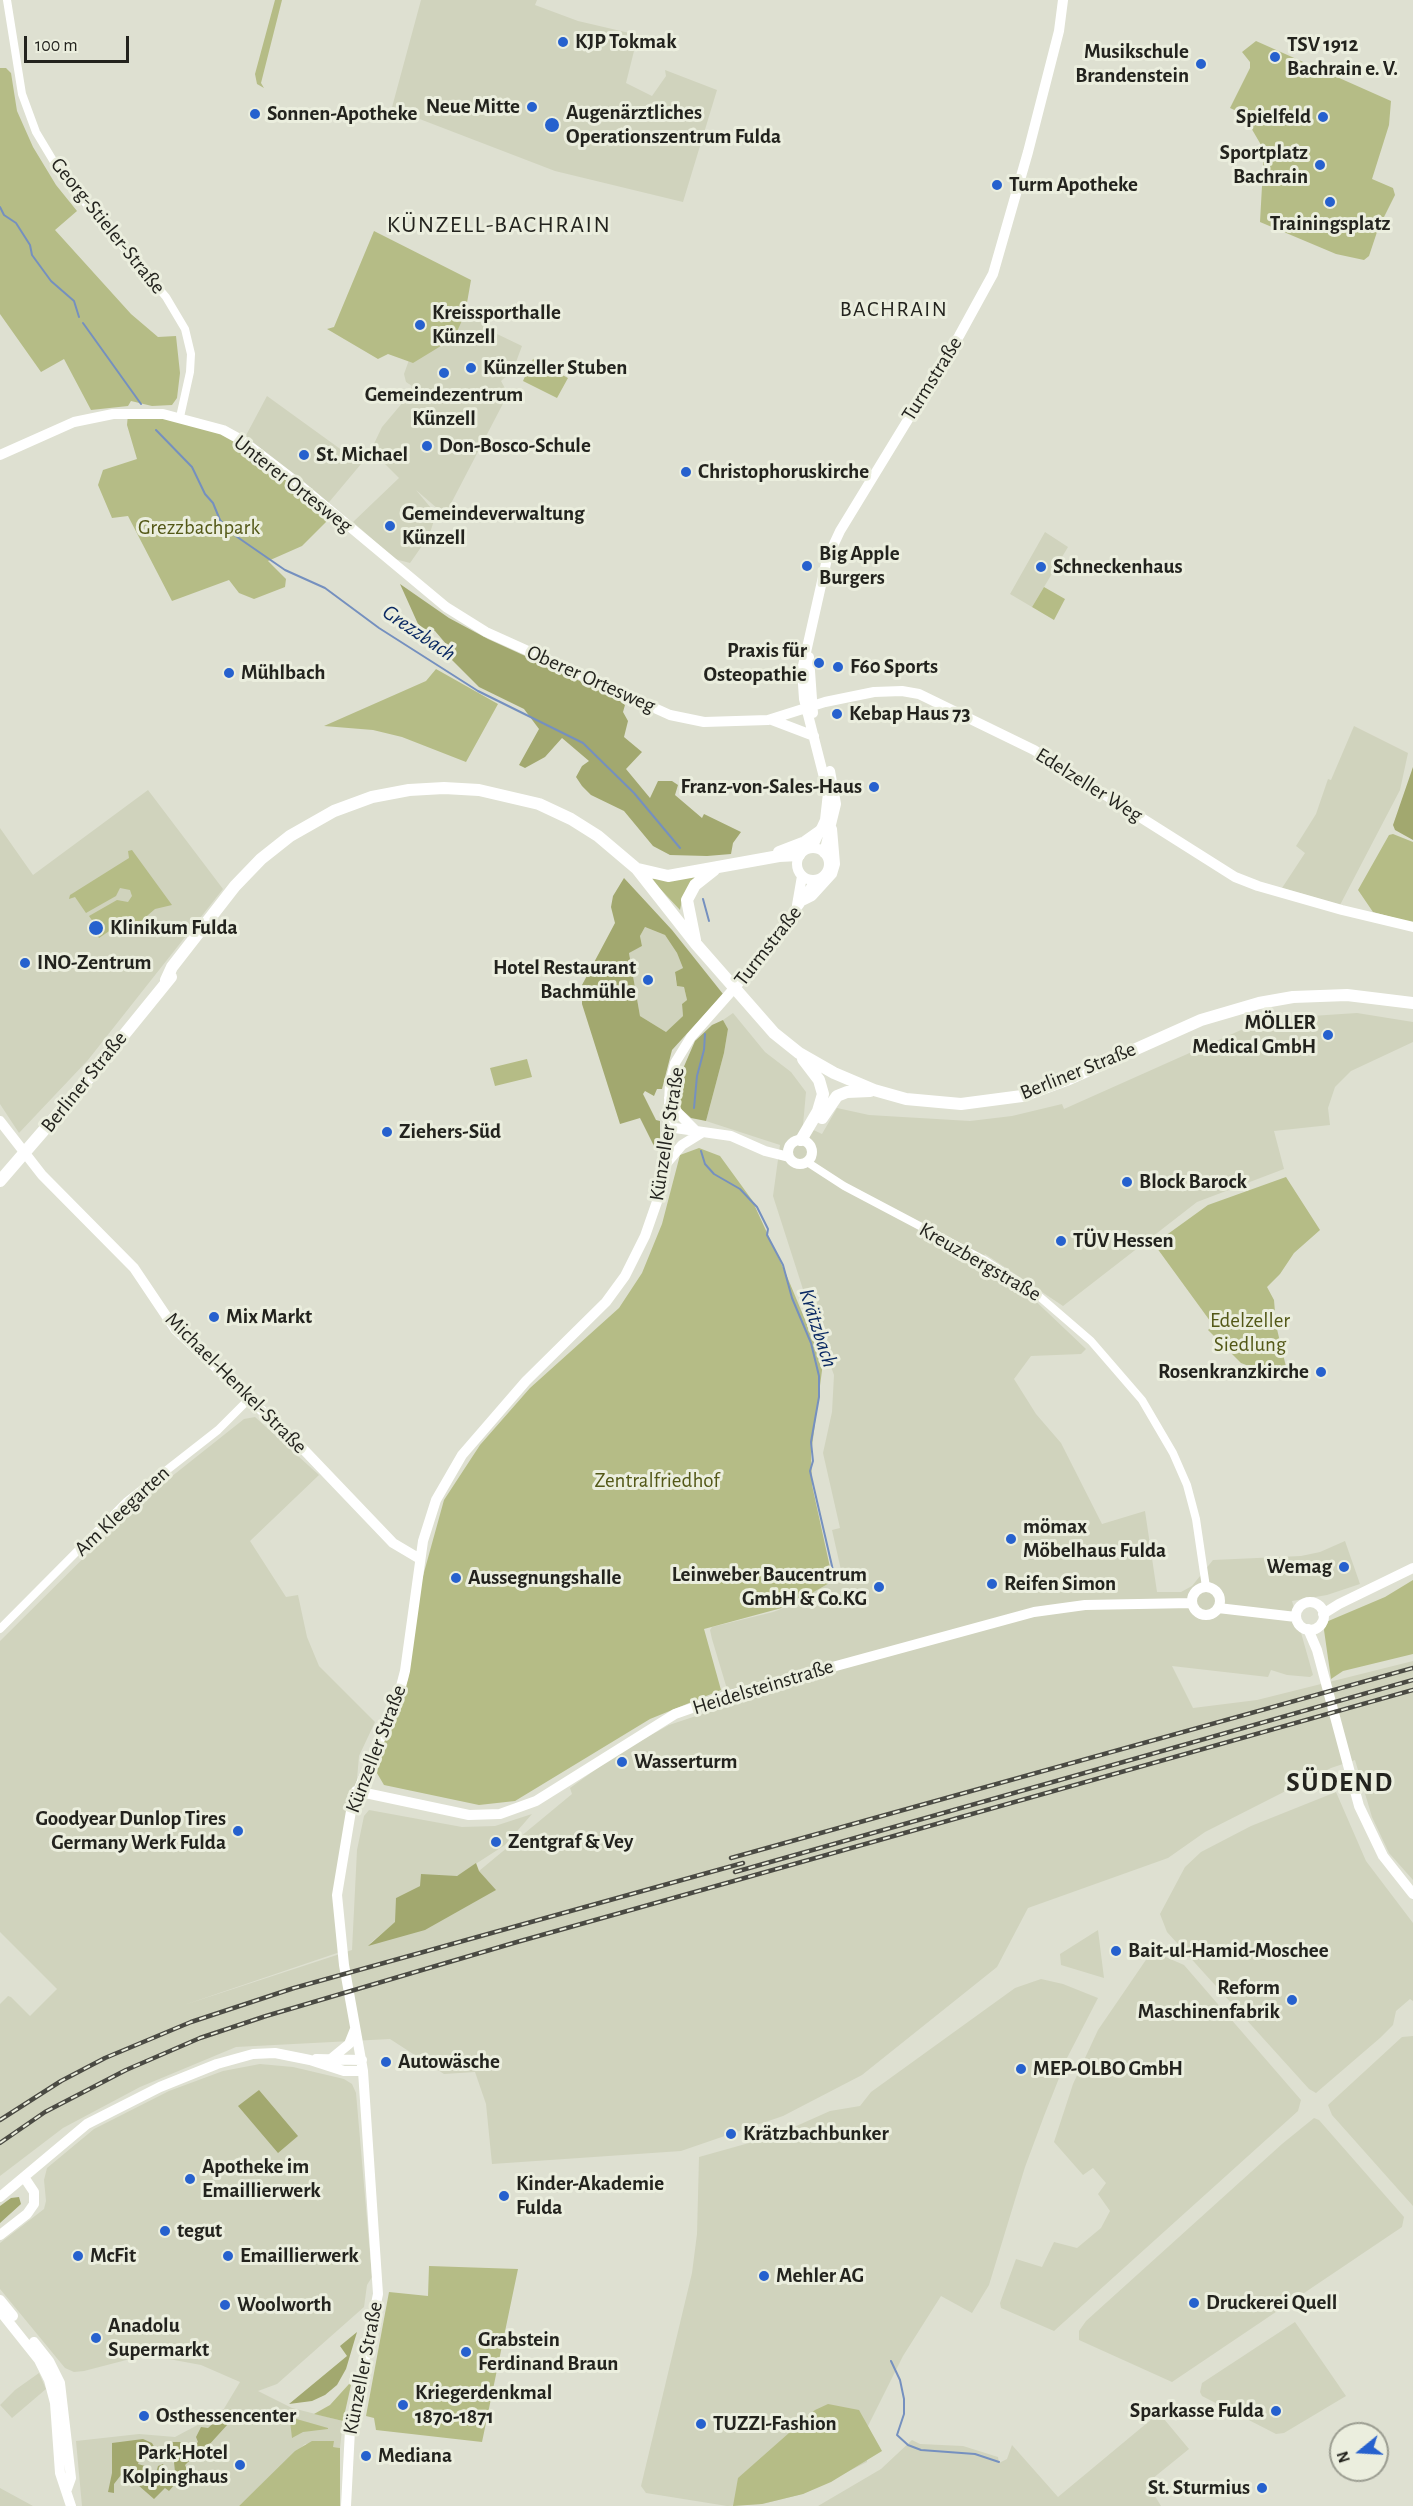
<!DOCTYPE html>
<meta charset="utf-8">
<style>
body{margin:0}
#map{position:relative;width:1413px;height:2506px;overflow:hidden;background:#dee0d1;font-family:"Alegreya Sans",sans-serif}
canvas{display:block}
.north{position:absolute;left:1329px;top:2422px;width:60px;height:60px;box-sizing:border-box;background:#ebeede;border:2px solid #9b9d91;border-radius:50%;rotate:252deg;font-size:16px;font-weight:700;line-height:24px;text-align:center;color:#23231e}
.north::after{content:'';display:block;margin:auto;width:21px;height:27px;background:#2661ce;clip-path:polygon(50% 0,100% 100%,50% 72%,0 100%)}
.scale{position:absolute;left:24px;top:36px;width:105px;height:27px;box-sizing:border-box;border:3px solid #23231e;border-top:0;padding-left:8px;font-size:18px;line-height:21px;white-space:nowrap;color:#23231e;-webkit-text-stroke:4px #ebeede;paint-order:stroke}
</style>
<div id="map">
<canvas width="1413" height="2506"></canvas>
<div class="north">N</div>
<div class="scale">100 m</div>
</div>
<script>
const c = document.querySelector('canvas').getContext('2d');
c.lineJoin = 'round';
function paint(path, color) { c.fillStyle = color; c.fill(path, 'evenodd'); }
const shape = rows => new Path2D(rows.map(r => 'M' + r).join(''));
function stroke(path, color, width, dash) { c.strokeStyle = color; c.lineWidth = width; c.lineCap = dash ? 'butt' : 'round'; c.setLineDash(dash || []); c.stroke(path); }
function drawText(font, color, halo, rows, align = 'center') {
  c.font = font + ' "Alegreya Sans",sans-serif'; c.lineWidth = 6; c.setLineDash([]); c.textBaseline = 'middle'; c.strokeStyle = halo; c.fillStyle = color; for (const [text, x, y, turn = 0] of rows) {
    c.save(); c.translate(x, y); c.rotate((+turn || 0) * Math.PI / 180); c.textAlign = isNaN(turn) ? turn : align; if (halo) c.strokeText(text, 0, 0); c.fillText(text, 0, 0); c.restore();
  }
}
const built = shape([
 [421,0,537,0,535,5,578,21,638,35,626,83,652,96,666,76,665,70,717,90,683,202,555,171,417,118,391,111],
 [465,314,470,319,484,320,497,334,522,346,513,370,501,381,508,394,445,515,416,490,436,514,429,536,410,563,395,559,353,522,399,478,371,450,382,427,409,395,412,386,406,382,404,374,409,360,448,343],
 [267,396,361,464,325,507,243,441],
 [1045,532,1068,547,1032,607,1010,594],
 [1354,726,1408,753,1400,790,1340,905,1282,888,1305,853,1296,846,1316,814,1328,779,1331,780],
 [148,790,223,889,88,1060,19,1133,0,1104,0,828,33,875],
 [645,927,665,935,677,953,683,968,675,972,675,977,677,986,684,987,687,1000,682,1004,683,1016,666,1032,640,1016,629,952,642,946,640,936],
 [733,1013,765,1052,791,1072,806,1092,803,1125,822,1134,837,1108,869,1115,970,1121,1012,1116,1062,1104,1064,1109,1250,1026,1281,1018,1357,1013,1413,1022,1413,1042,1351,1071,1335,1087,1328,1108,1330,1125,1274,1131,1284,1169,1197,1202,1063,1306,985,1254,980,1265,1026,1292,1086,1349,1081,1354,1031,1356,1014,1379,1036,1414,1061,1443,1102,1524,1145,1511,1157,1592,1181,1592,1192,1586,1213,1560,1301,1556,1320,1552,1345,1541,1360,1584,1327,1595,1292,1601,1313,1675,1310,1677,1287,1675,1271,1670,1268,1677,1172,1666,1193,1708,1257,1700,1413,1661,1413,1880,1389,1853,1372,1817,1355,1760,1331,1768,1205,1832,1168,1858,1028,1908,997,1967,862,2075,783,2116,681,2151,492,2164,486,2104,475,2072,444,2074,390,2039,236,2047,140,2087,63,2128,0,2176,0,2004,8,1996,11,1997,30,2016,57,1989,0,1932,0,1641,142,1500,244,1419,255,1417,319,1475,250,1541,286,1597,298,1595,307,1637,319,1666,375,1722,359,1756,356,1791,339,1871,340,1952,184,2005,352,1950,357,1850,364,1816,369,1810,462,1827,495,1826,532,1814,505,1845,457,1876,420,1886,396,1898,396,1922,369,1944,495,1890,479,1871,572,1794,570,1788,617,1754,669,1725,738,1702,727,1689,712,1639,710,1630,712,1627,773,1612,789,1606,833,1581,843,1579,832,1530,840,1528,823,1453,832,1412,834,1375,809,1308,773,1196,780,1145,706,1121,724,1053,728,1029,723,1020],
 [1336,1792,1366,1861,1413,1923,1413,2001,1410,1999,1396,2011,1393,2025,1380,2038,1316,2093,1309,2089,1167,1932,1160,1914,1185,1867,1201,1852,1251,1826],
 [1098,1930,1104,1978,1061,1965,1060,1954],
 [1152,1951,1184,1965,1301,2100,1298,2111,1054,2331,1001,2308,1000,2303,1016,2259,1042,2267,1054,2242,1077,2248,1101,2228,1110,2211,1098,2194,1106,2183,1093,2168,1083,2175,1054,2142,1073,2084,1098,2030],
 [1041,1979,1063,1984,1098,1998,1067,2058,1044,2116,1025,2167,989,2285,972,2313,941,2296,903,2356,866,2430,867,2462,803,2494,762,2504,727,2506,646,2493,641,2486,692,2273,697,2234,699,2157,774,2136,830,2111,860,2106,871,2092,1015,1988],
 [1413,2036,1413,2206,1332,2115,1328,2105,1402,2037],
 [260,2064,293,2067,344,2079,352,2084,356,2093,372,2277,367,2285,364,2307,277,2384,258,2391,292,2408,343,2421,340,2448,333,2447,333,2441,305,2444,239,2506,82,2506,76,2441,139,2434,175,2437,222,2412,240,2382,201,2365,158,2357,134,2358,84,2371,74,2372,65,2368,0,2289,0,2243,44,2209,46,2201,44,2180,47,2168,94,2129,169,2091,223,2071],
 [1314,2118,1319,2120,1404,2217,1402,2227,1172,2382,1079,2340,1079,2331,1086,2321,1282,2144],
 [1295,2322,1346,2396,1284,2433,1276,2434,1202,2396,1200,2392,1202,2383],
 [39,2373,46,2389,12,2418,0,2405,15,2390],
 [1159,2413,1189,2449,1147,2483,1161,2506,818,2506,881,2469,912,2440,920,2444,963,2446,998,2457,999,2463,1007,2459,1012,2445,1058,2497],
 [0,2488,33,2506,0,2506]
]);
const green = shape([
 [275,0,282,0,261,83,264,88,257,84,255,74],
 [1256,41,1391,101,1389,125,1372,179,1393,188,1395,195,1378,229,1369,256,1364,260,1336,254,1260,222,1264,150,1243,114,1230,108,1250,68,1250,62,1242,52],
 [0,68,6,68,11,73,17,111,33,147,56,185,77,211,55,230,131,314,158,337,176,336,180,373,177,398,172,405,152,406,131,401,128,406,91,410,64,359,41,372,0,314],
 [374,231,471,280,465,314,454,338,413,363,388,354,378,359,327,329,334,327],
 [533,359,568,378,557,398,523,381],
 [144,413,223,430,333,515,302,546,268,561,286,579,285,587,254,599,239,593,229,580,172,601,128,516,112,518,98,485,103,470,137,459,127,425,128,414],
 [1044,587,1065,599,1054,620,1032,607],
 [436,669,498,704,466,762,402,737,373,730,324,726,426,681],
 [1393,834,1413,842,1413,923,1373,912,1358,890,1389,835],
 [132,850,172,905,155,909,134,927,124,921,99,938,93,928,96,926,89,916,117,900,128,902,132,896,130,890,120,888,116,896,86,913,75,897,69,899,70,895,129,858,128,851],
 [700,874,682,900,680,910,651,879],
 [527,1059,532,1077,495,1086,490,1068],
 [699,1148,720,1156,752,1200,786,1274,823,1363,811,1454,812,1485,833,1581,789,1606,704,1629,721,1690,650,1719,515,1801,479,1805,384,1785,374,1768,408,1679,418,1594,444,1500,480,1445,530,1388,619,1308,642,1273,662,1224,680,1155],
 [1286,1177,1320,1230,1294,1253,1280,1274,1267,1287,1274,1300,1276,1325,1288,1375,1267,1373,1241,1363,1208,1330,1213,1325,1154,1244,1208,1205],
 [1413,1580,1413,1654,1343,1671,1331,1679,1324,1630,1326,1622,1385,1597],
 [429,2266,518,2269,482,2442,376,2430,374,2418,366,2416,389,2292,428,2296],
 [349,2384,351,2385,343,2421,314,2414,330,2405],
 [828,2404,859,2410,882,2451,831,2482,803,2494,762,2504,733,2506,738,2478,815,2410],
 [293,2418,328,2428,328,2429,303,2432,292,2438,290,2421],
 [312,2441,334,2441,333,2447,340,2448,340,2506,239,2506,295,2451]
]);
const forest = shape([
 [400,584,449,618,488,639,615,697,625,705,623,712,628,721,624,737,642,752,626,769,650,798,658,781,672,781,678,785,675,795,702,818,704,814,741,832,733,843,731,854,707,856,670,855,653,846,624,811,591,795,582,786,576,777,582,766,589,761,562,738,545,757,525,768,519,765,539,729,524,709,479,687,448,656,447,645,435,631,424,630,418,624],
 [1413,767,1413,840,1395,830,1393,825],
 [624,878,672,930,723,994,672,1050,662,1089,657,1089,654,1096,645,1091,643,1094,656,1120,660,1121,660,1150,656,1150,640,1118,620,1124,582,1004,582,985,615,923,611,907,613,896],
 [645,927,665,935,677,953,683,968,675,972,677,986,684,987,687,1000,682,1004,683,1016,666,1032,640,1016,629,953,642,946,640,936],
 [723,1020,728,1029,724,1053,706,1121,691,1118,680,1108,677,1097,682,1071,695,1041,712,1025],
 [476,1863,479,1871,496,1890,425,1930,368,1946,395,1922,396,1898,420,1886,421,1874,457,1876],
 [259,2090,298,2136,278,2153,238,2106],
 [19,2197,21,2204,0,2223,0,2206,11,2198],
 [357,2332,346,2369,337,2385,325,2395,312,2401,289,2404,347,2356,340,2346],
 [229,2409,238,2413,198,2457,195,2455,185,2465,187,2470,169,2491,165,2488,154,2499,138,2485,142,2478,128,2466,114,2484,114,2493,108,2492,112,2473,112,2443,143,2439,152,2443,156,2450,156,2457,150,2457,143,2448,138,2464,145,2466,155,2483,161,2480,156,2473,158,2466,163,2464,168,2476,175,2472,174,2462,169,2455,171,2442,180,2442,189,2450,198,2442,196,2437,201,2427,208,2428]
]);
const stream = shape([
 [0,207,4,215,16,223,30,245,32,255,51,281,74,301,79,317],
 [83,323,141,404],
 [156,430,192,467,205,494,213,503,220,520,230,532,285,570,325,588,379,628,478,691,583,743,634,793,680,848],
 [703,899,709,921],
 [694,1108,697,1076,704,1050,705,1034],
 [701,1151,705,1164,714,1174,740,1189,757,1207,768,1229,767,1235,783,1265,792,1298,811,1343,819,1376,819,1397,811,1442,813,1461,810,1471,835,1579],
 [891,2361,900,2380,904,2399,904,2414,897,2435,908,2445,921,2450,975,2454,999,2462]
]);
const minor = shape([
 [7,0,22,94,36,132,63,177,166,297,185,329,191,354,190,372,180,417],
 [807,1162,844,1186,986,1261,1033,1291,1091,1341,1142,1400,1173,1453,1187,1485,1196,1519,1206,1587],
 [0,1629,126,1502,218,1430,249,1399]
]);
const major = shape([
 [0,455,74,422,113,414,163,414,223,430,243,441,295,481,446,607,486,632,670,715,704,722,768,720,825,702,874,692,902,691,919,694,1034,750,1235,877,1258,886,1342,910,1413,927],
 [809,657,813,713],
 [772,720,814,736],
 [812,848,825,820,828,793,804,699,802,670,827,559,840,531,959,336,993,274,1028,152,1059,31,1063,0],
 '797 864a16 16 0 1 1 32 0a16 16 0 1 1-32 0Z',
 [824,853,836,804,830,771],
 [804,900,812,896,832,874,835,864,832,829],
 [797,905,802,876],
 [669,1098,678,1113,695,1130],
 [0,1121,42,1175,134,1268,175,1329,306,1452,393,1543,420,1559],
 [668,1127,731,1136,765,1151,789,1157],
 '788 1152a12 12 0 1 1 24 0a12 12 0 1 1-24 0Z',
 [665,1165,682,1145,703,1132],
 '1192 1601a14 14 0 1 1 28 0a14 14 0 1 1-28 0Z',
 '1296 1616a14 14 0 1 1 28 0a14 14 0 1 1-28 0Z',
 [1218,1608,1296,1617],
 [1323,1614,1339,1604,1413,1568],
 [1308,1629,1317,1650,1359,1806,1383,1856,1413,1894],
 [356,1791,469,1815,500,1814,536,1801,675,1714,726,1696,1034,1612,1085,1605,1192,1603],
 [332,2058,349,2044,355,2029],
 [316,2059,362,2060],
 [0,2197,87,2124,160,2087,217,2064,253,2054,275,2053,310,2060,344,2071,363,2071],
 [0,2235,27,2214,34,2204,34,2192,24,2177],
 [0,2300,13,2316],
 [0,2311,39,2360,49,2380,55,2403,60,2473,71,2506],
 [34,2342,49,2361,60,2383,71,2478,67,2489],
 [346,2506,350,2430,378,2294,363,2071,344,1965,337,1895,352,1805,399,1694,405,1671,423,1541,436,1500,462,1455,526,1381,606,1302,625,1276,645,1236,660,1193,667,1146,670,1083,675,1063,691,1037,767,951,816,880]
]);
const highway = shape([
 [779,852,805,842,822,830],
 [638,869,668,876,779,856,799,855],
 [695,940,687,900,695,885,714,870],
 [166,980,172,967,235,886,261,859,290,836,334,811,372,797,409,790,444,788,479,790,539,804,571,819,598,836,637,869,696,944,774,1033,799,1053,834,1073,874,1090,906,1099,961,1104,1022,1096,1069,1079,1201,1020,1259,1003,1293,997,1347,995,1413,1003],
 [822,1118,837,1096,847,1092,870,1091],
 [801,1140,818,1111,823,1094,819,1080,803,1059],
 [0,1181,89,1078,171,977]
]);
const rail = shape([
 [731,1858,1413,1668],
 [735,1872,1413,1680],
 [0,2120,61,2081,105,2058,191,2022,294,1988,743,1863],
 [0,2143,45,2112,126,2070,200,2038,266,2016,517,1942,1413,1690]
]);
const markers = [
 [563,42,6,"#2661ce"],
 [1275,57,6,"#2661ce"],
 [1201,64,6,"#2661ce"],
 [532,107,6,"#2661ce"],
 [255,114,6,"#2661ce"],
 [1323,117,6,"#2661ce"],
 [552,125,8,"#2661ce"],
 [1320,165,6,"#2661ce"],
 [997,185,6,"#2661ce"],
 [1330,202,6,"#2661ce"],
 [420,325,6,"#2661ce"],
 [471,368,6,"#2661ce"],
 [444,373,6,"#2661ce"],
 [427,446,6,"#2661ce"],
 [304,455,6,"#2661ce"],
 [686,472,6,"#2661ce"],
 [390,526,6,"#2661ce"],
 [807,566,6,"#2661ce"],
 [1041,567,6,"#2661ce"],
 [819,663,6,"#2661ce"],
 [838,667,6,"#2661ce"],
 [229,673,6,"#2661ce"],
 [837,714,6,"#2661ce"],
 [874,787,6,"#2661ce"],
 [96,928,8,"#2661ce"],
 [25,963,6,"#2661ce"],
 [648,980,6,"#2661ce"],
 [1328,1035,6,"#2661ce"],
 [387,1132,6,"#2661ce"],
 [1127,1182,6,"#2661ce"],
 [1061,1241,6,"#2661ce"],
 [214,1317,6,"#2661ce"],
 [1321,1372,6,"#2661ce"],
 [1011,1539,6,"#2661ce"],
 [1344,1567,6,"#2661ce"],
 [456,1578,6,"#2661ce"],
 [992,1584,6,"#2661ce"],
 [879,1587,6,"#2661ce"],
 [622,1762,6,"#2661ce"],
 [238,1831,6,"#2661ce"],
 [496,1842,6,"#2661ce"],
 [1116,1951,6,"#2661ce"],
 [1292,2000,6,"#2661ce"],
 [386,2062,6,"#2661ce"],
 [1021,2069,6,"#2661ce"],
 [731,2134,6,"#2661ce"],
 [190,2179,6,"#2661ce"],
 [504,2196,6,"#2661ce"],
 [165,2231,6,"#2661ce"],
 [78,2256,6,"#2661ce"],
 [228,2256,6,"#2661ce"],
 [764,2276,6,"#2661ce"],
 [1194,2303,6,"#2661ce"],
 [225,2305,6,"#2661ce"],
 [96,2338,6,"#2661ce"],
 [466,2352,6,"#2661ce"],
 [403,2405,6,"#2661ce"],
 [1276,2411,6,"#2661ce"],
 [144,2416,6,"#2661ce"],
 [701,2424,6,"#2661ce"],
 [366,2456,6,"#2661ce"],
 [240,2465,6,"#2661ce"],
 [1262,2488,6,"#2661ce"]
];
const poiNames = [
 ["KJP Tokmak",575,42],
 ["TSV 1912",1287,45],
 ["Bachrain e. V.",1287,69],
 ["Musikschule",1189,52,"right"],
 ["Brandenstein",1189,76,"right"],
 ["Neue Mitte",520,107,"right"],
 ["Augenärztliches",566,113],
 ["Operationszentrum Fulda",566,137],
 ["Sonnen-Apotheke",267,114],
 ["Spielfeld",1311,117,"right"],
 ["Sportplatz",1308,153,"right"],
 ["Bachrain",1308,177,"right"],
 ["Turm Apotheke",1009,185],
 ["Trainingsplatz",1330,224,"center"],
 ["Kreissporthalle",432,313],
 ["Künzell",432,337],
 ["Künzeller Stuben",483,368],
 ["Gemeindezentrum",444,395,"center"],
 ["Künzell",444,419,"center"],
 ["Don-Bosco-Schule",439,446],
 ["St. Michael",316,455],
 ["Christophoruskirche",698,472],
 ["Gemeindeverwaltung",402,514],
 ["Künzell",402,538],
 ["Big Apple",819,554],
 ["Burgers",819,578],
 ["Schneckenhaus",1053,567],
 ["Praxis für",807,651,"right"],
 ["Osteopathie",807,675,"right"],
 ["F60 Sports",850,667],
 ["Mühlbach",241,673],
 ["Kebap Haus 73",849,714],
 ["Franz-von-Sales-Haus",862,787,"right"],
 ["Klinikum Fulda",110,928],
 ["INO-Zentrum",37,963],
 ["Hotel Restaurant",636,968,"right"],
 ["Bachmühle",636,992,"right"],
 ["MÖLLER",1316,1023,"right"],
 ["Medical GmbH",1316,1047,"right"],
 ["Ziehers-Süd",399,1132],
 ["Block Barock",1139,1182],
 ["TÜV Hessen",1073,1241],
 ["Mix Markt",226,1317],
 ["Rosenkranzkirche",1309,1372,"right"],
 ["mömax",1023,1527],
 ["Möbelhaus Fulda",1023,1551],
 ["Wemag",1332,1567,"right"],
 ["Leinweber Baucentrum",867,1575,"right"],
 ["GmbH & Co.KG",867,1599,"right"],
 ["Aussegnungshalle",468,1578],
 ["Reifen Simon",1004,1584],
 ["Wasserturm",634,1762],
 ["Goodyear Dunlop Tires",226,1819,"right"],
 ["Germany Werk Fulda",226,1843,"right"],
 ["Zentgraf & Vey",508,1842],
 ["Bait-ul-Hamid-Moschee",1128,1951],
 ["Reform",1280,1988,"right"],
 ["Maschinenfabrik",1280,2012,"right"],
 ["Autowäsche",398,2062],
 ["MEP-OLBO GmbH",1033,2069],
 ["Krätzbachbunker",743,2134],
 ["Apotheke im",202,2167],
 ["Emaillierwerk",202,2191],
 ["Kinder-Akademie",516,2184],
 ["Fulda",516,2208],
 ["tegut",177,2231],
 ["McFit",90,2256],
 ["Emaillierwerk",240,2256],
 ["Mehler AG",776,2276],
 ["Druckerei Quell",1206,2303],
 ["Woolworth",237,2305],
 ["Anadolu",108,2326],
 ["Supermarkt",108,2350],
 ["Grabstein",478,2340],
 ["Ferdinand Braun",478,2364],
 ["Kriegerdenkmal",415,2393],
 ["1870-1871",415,2417],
 ["Sparkasse Fulda",1264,2411,"right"],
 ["Osthessencenter",156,2416],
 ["TUZZI-Fashion",713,2424],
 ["Park-Hotel",228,2453,"right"],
 ["Kolpinghaus",228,2477,"right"],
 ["Mediana",378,2456],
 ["St. Sturmius",1250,2488,"right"]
];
const streetNames = [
 ["Georg-Stieler-Straße",108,226,51],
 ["Turmstraße",932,379,-58],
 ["Unterer Ortesweg",293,484,38],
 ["Oberer Ortesweg",591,679,24],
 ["Edelzeller Weg",1089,785,32],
 ["Turmstraße",768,946,-52],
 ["Berliner Straße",1078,1071,-22],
 ["Berliner Straße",84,1082,-51],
 ["Künzeller Straße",667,1134,-81],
 ["Kreuzbergstraße",980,1262,30],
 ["Michael-Henkel-Straße",236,1383,45],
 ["Am Kleegarten",122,1511,-43],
 ["Heidelsteinstraße",763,1687,-17],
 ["Künzeller Straße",376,1749,-69],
 ["Künzeller Straße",363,2368,-79]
];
const parkNames = [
 ["Grezzbachpark",199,528],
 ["Edelzeller",1250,1321],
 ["Siedlung",1250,1345],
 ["Zentralfriedhof",657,1481]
];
const neighbourhoodNames = [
 ["BACHRAIN",894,309]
];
const waterNames = [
 ["Grezzbach",419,633,34],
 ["Krätzbach",818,1328,72]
];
const quarterNames = [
 ["KÜNZELL-BACHRAIN",499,225]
];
const districtNames = [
 ["SÜDEND",1340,1783]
];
paint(built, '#d0d3bd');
paint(green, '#b5bc86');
paint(forest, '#a2a86f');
stroke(stream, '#7590bf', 2);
stroke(minor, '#fff', 8);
stroke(major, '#fff', 10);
stroke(highway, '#fff', 12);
stroke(rail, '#4a4a43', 4.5);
stroke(rail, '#ebeede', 2, [7]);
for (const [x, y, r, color] of markers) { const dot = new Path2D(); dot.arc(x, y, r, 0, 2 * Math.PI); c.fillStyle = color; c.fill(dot); stroke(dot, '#ebeede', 2); }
drawText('bold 21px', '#23231e', '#ebeede', poiNames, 'left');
drawText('21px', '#23231e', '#ebeede', streetNames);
drawText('21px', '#535817', '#ebeede', parkNames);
c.letterSpacing = '1.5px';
drawText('22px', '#23231e', '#ebeede', neighbourhoodNames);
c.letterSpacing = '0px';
drawText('italic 22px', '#0b2a63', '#ebeede', waterNames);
c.letterSpacing = '1.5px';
drawText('24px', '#23231e', '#ebeede', quarterNames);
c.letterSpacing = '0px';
c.letterSpacing = '1.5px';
drawText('bold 27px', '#23231e', '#ebeede', districtNames);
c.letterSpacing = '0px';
</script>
